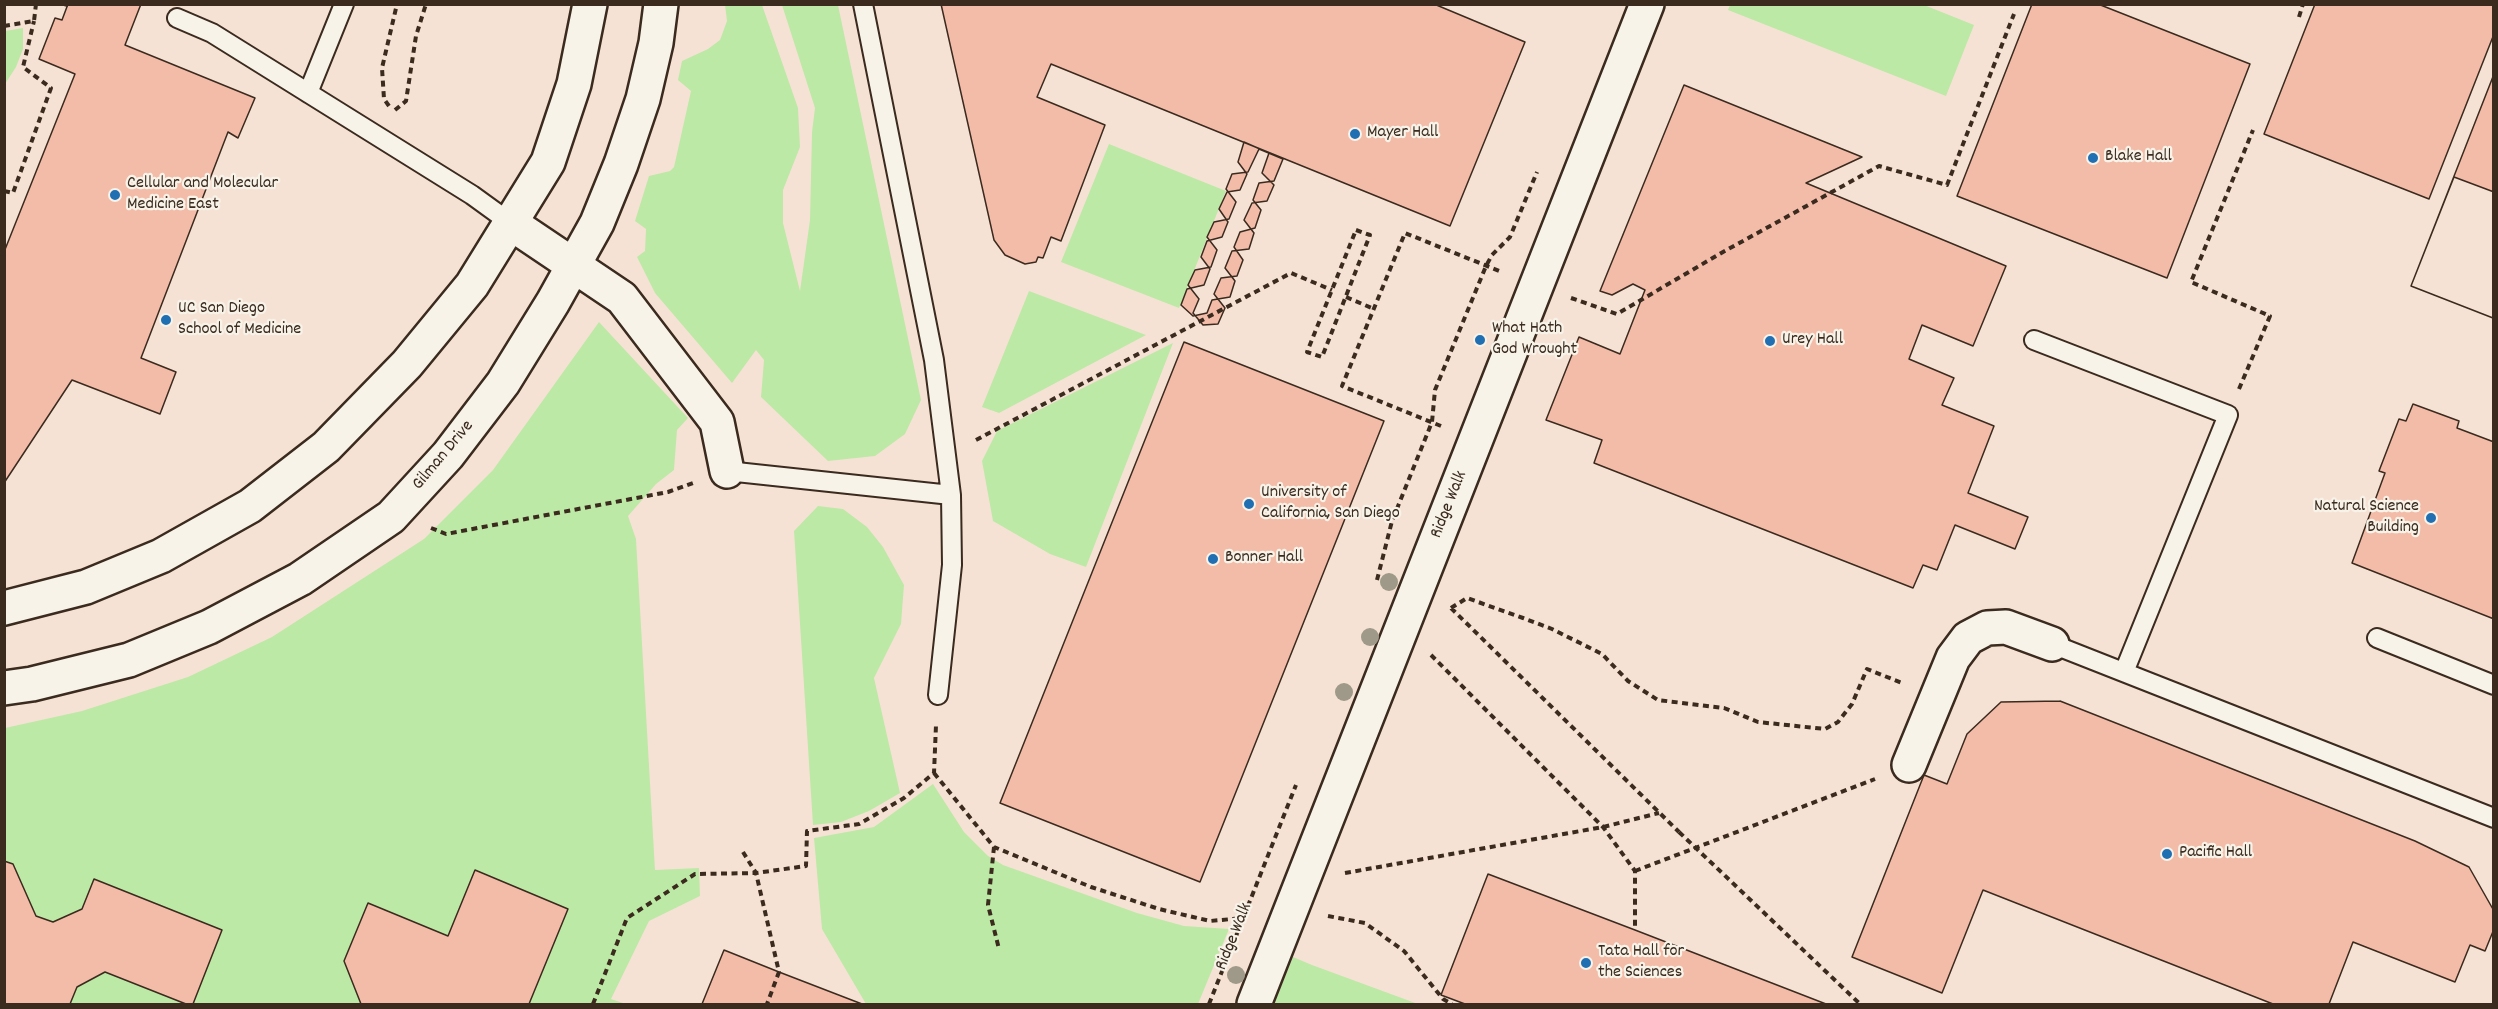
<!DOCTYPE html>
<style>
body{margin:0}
#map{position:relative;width:2498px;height:1009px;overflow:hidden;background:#f7f3e8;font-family:Dekko,sans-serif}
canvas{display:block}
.frame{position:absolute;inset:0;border:6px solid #3b2a1e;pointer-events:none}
</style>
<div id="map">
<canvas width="2498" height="1009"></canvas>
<div class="frame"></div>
</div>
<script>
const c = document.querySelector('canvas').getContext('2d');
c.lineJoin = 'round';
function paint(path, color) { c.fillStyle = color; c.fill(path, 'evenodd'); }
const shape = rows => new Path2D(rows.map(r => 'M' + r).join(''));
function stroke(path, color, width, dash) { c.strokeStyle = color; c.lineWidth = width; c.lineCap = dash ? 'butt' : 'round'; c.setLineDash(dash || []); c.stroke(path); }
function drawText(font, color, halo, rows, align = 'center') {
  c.font = font + ' Dekko,sans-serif'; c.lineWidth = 4.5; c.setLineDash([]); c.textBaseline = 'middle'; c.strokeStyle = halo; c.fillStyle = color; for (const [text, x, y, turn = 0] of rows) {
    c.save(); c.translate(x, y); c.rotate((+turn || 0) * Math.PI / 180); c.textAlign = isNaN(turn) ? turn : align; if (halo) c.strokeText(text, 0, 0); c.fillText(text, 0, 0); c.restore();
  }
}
const built = shape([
 [5,5,2493,5,2493,1004,5,1004]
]);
const green = shape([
 [725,5,762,5,798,108,800,147,783,190,783,223,800,291,810,220,812,132,815,108,782,5,838,5,921,400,905,434,875,456,828,461,761,397,764,360,756,350,732,383,655,293,637,257,645,251,646,229,635,221,649,176,670,171,674,167,691,91,678,80,682,61,708,49,720,40,727,21],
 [1730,5,1924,5,1974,25,1946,96,1728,10],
 [23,28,23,49,16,67,5,84,5,31],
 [1109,144,1226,191,1179,308,1061,262],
 [1029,291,1146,335,999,413,982,407],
 [599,322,688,418,677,430,674,470,656,484,628,516,636,539,655,870,699,868,700,896,649,921,611,999,626,1004,5,1004,5,728,82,711,188,677,272,637,424,539,493,470],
 [1173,343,1086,567,1050,554,993,521,982,461,997,431],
 [818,506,843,509,867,527,883,547,904,585,901,624,874,678,900,793,869,811,841,822,813,825,794,531],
 [933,784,964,832,988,856,1003,865,1137,913,1184,926,1229,929,1198,1004,866,1004,822,929,814,838,874,827],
 [1293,957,1312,965,1418,1004,1274,1004]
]);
const building = shape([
 [141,4,125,45,255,98,238,138,228,132,141,358,176,372,160,414,72,380,4,483,4,252,75,74,39,59,55,18,62,20,68,4,141,4],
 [941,4,1434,4,1525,42,1450,226,1051,64,1037,97,1105,125,1061,241,1051,237,1043,258,1038,257,1036,262,1025,264,1005,255,994,240,941,4],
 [2032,4,2098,4,2250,64,2167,278,1957,196,2032,4],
 [2315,4,2494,4,2494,34,2429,199,2264,134,2315,4],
 [2494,74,2494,317,2493,318,2411,286,2494,74],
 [1684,85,1862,157,1806,183,2006,266,1973,346,1922,325,1909,359,1954,378,1942,405,1994,426,1968,493,2028,517,2015,549,1955,525,1937,570,1923,565,1913,588,1594,463,1602,440,1546,420,1579,337,1620,354,1645,290,1633,284,1612,295,1600,291,1684,85],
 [1244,142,1269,153,1262,173,1274,185,1267,201,1252,203,1244,220,1254,233,1249,249,1232,251,1225,268,1235,281,1230,297,1212,300,1207,313,1193,316,1181,305,1187,289,1204,285,1210,269,1201,257,1207,241,1222,237,1228,222,1219,209,1227,192,1240,190,1247,174,1238,162,1244,142],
 [1259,149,1283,159,1274,181,1259,183,1253,200,1261,210,1255,228,1240,232,1234,247,1243,260,1237,276,1221,278,1214,294,1225,308,1218,324,1203,325,1193,313,1199,299,1188,285,1195,270,1211,267,1217,250,1207,237,1214,222,1229,219,1236,202,1226,189,1232,174,1248,172,1259,149],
 [2454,177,2494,192,2493,318,2411,286,2454,177],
 [1184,342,1384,421,1200,882,1000,803,1184,342],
 [2413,404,2459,421,2457,428,2494,442,2494,619,2352,563,2385,473,2379,471,2399,419,2406,421,2413,404],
 [2060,701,2415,841,2469,867,2494,911,2494,929,2485,951,2470,945,2455,982,2353,942,2329,1004,2273,1004,1983,890,1942,993,1852,957,1924,775,1947,784,1967,734,2001,702,2060,701],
 [4,861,13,864,36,916,53,922,82,909,94,879,222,930,193,1004,186,1004,105,972,77,987,70,1004,4,1004,4,861],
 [475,870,568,909,529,1004,361,1004,344,961,368,903,448,936,475,870],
 [1488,874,1635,930,1826,1004,1465,1004,1441,995,1488,874],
 [724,950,779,972,862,1004,702,1004,724,950]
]);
const path = shape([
 [64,4,68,5],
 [2299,17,2303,4],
 [4,26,34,21,36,4],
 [389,106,384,99,382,68,397,4],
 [395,110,406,101,416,36,426,4],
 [4,191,13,193,51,88,23,67,34,21],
 [1356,230,1370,235,1322,357,1307,352,1356,230],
 [1346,297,1374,309],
 [1571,298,1617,314,1723,252,1879,166,1947,185,2014,14],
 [2239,389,2270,316,2191,282,2253,130],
 [1441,426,1342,386,1405,233,1502,272],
 [976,440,1291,273,1332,290],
 [431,528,446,534,668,492,693,483],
 [1377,580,1392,521,1432,422,1435,390,1486,266,1492,255,1510,237,1537,172],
 [1451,608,1467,598,1523,618,1552,629,1602,654,1628,681,1658,700,1724,708,1758,722,1825,729,1838,722,1852,704,1867,669,1902,683],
 [1451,608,1679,832],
 [1431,655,1603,827,1635,871,1635,930],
 [934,773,994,847,1091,887,1159,909,1210,921,1243,918],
 [994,847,988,905,999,949],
 [743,852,756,873,779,972,767,1004],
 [1635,871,1875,779],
 [1345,873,1603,827,1659,813],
 [1328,916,1365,923,1404,951,1443,999,1452,1004],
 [593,1004,627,918,695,874,756,873,806,866,807,831,859,824,904,798,934,773,936,725],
 [1209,1004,1296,785]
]);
const lane = shape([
 [863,4,934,360,951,495,952,565,938,695],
 [177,18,212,33,472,195,512,224],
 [308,93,344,4],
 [2034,340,2228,415,2124,672],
 [727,471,951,495],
 [2377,638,2494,685],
 [2052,644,2494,818]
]);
const street = shape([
 [512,224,622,298,717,422,727,471],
 [1909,765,1953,658,1968,638,1987,628,2006,627,2052,644],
 [1254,1004,1647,4]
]);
const secondary = shape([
 [4,608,86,587,161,556,250,506,326,447,407,364,472,285,548,162,574,84,590,4],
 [4,688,32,684,129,660,209,627,300,579,391,517,448,455,503,383,553,302,597,223,621,164,643,99,656,43,661,4]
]);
const pathBridge = shape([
 [1679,832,1860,1004]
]);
const trees = [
 [1389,582],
 [1370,637],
 [1344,692],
 [1236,975]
];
const markers = [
 [1355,134,6,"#1f6fb2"],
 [2093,158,6,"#1f6fb2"],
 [115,195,6,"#1f6fb2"],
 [166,320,6,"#1f6fb2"],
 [1480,340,6,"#1f6fb2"],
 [1770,341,6,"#1f6fb2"],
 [1249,504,6,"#1f6fb2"],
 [2431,518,6,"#1f6fb2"],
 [1213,559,6,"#1f6fb2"],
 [2167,854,6,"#1f6fb2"],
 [1586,963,6,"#1f6fb2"]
];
const poiNames = [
 ["Mayer Hall",1367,134],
 ["Blake Hall",2105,158],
 ["Cellular and Molecular",127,185],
 ["Medicine East",127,206],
 ["UC San Diego",178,310],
 ["School of Medicine",178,331],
 ["What Hath",1492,330],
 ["God Wrought",1492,351],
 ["Urey Hall",1782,341],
 ["University of",1261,494],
 ["California, San Diego",1261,515],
 ["Natural Science",2419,508,"right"],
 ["Building",2419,529,"right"],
 ["Bonner Hall",1225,559],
 ["Pacific Hall",2179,854],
 ["Tata Hall for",1598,953],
 ["the Sciences",1598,974]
];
const streetNames = [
 ["Gilman Drive",444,456,-50],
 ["Ridge Walk",1450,505,-68],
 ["Ridge Walk",1235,937,-68]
];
paint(built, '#f6e2d5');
paint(green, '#bde9a6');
paint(building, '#f3bca9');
stroke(building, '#3b2a1e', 1.5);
stroke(lane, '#3b2a1e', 22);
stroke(street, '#3b2a1e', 38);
stroke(secondary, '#3b2a1e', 38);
stroke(path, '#3b2a1e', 4, [6, 4.5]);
stroke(lane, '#f7f3e8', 18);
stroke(street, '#f7f3e8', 33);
stroke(secondary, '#f7f3e8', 33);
stroke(pathBridge, '#3b2a1e', 4, [6, 4.5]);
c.fillStyle = '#9e9988';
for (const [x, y] of trees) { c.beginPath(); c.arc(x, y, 9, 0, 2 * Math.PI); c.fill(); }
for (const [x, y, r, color] of markers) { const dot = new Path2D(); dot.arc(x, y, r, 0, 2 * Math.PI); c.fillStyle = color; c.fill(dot); stroke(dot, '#f7f3e8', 2); }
drawText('18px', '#3b2a1e', '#f7f3e8', poiNames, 'left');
drawText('18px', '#3b2a1e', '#f7f3e8', streetNames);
</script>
